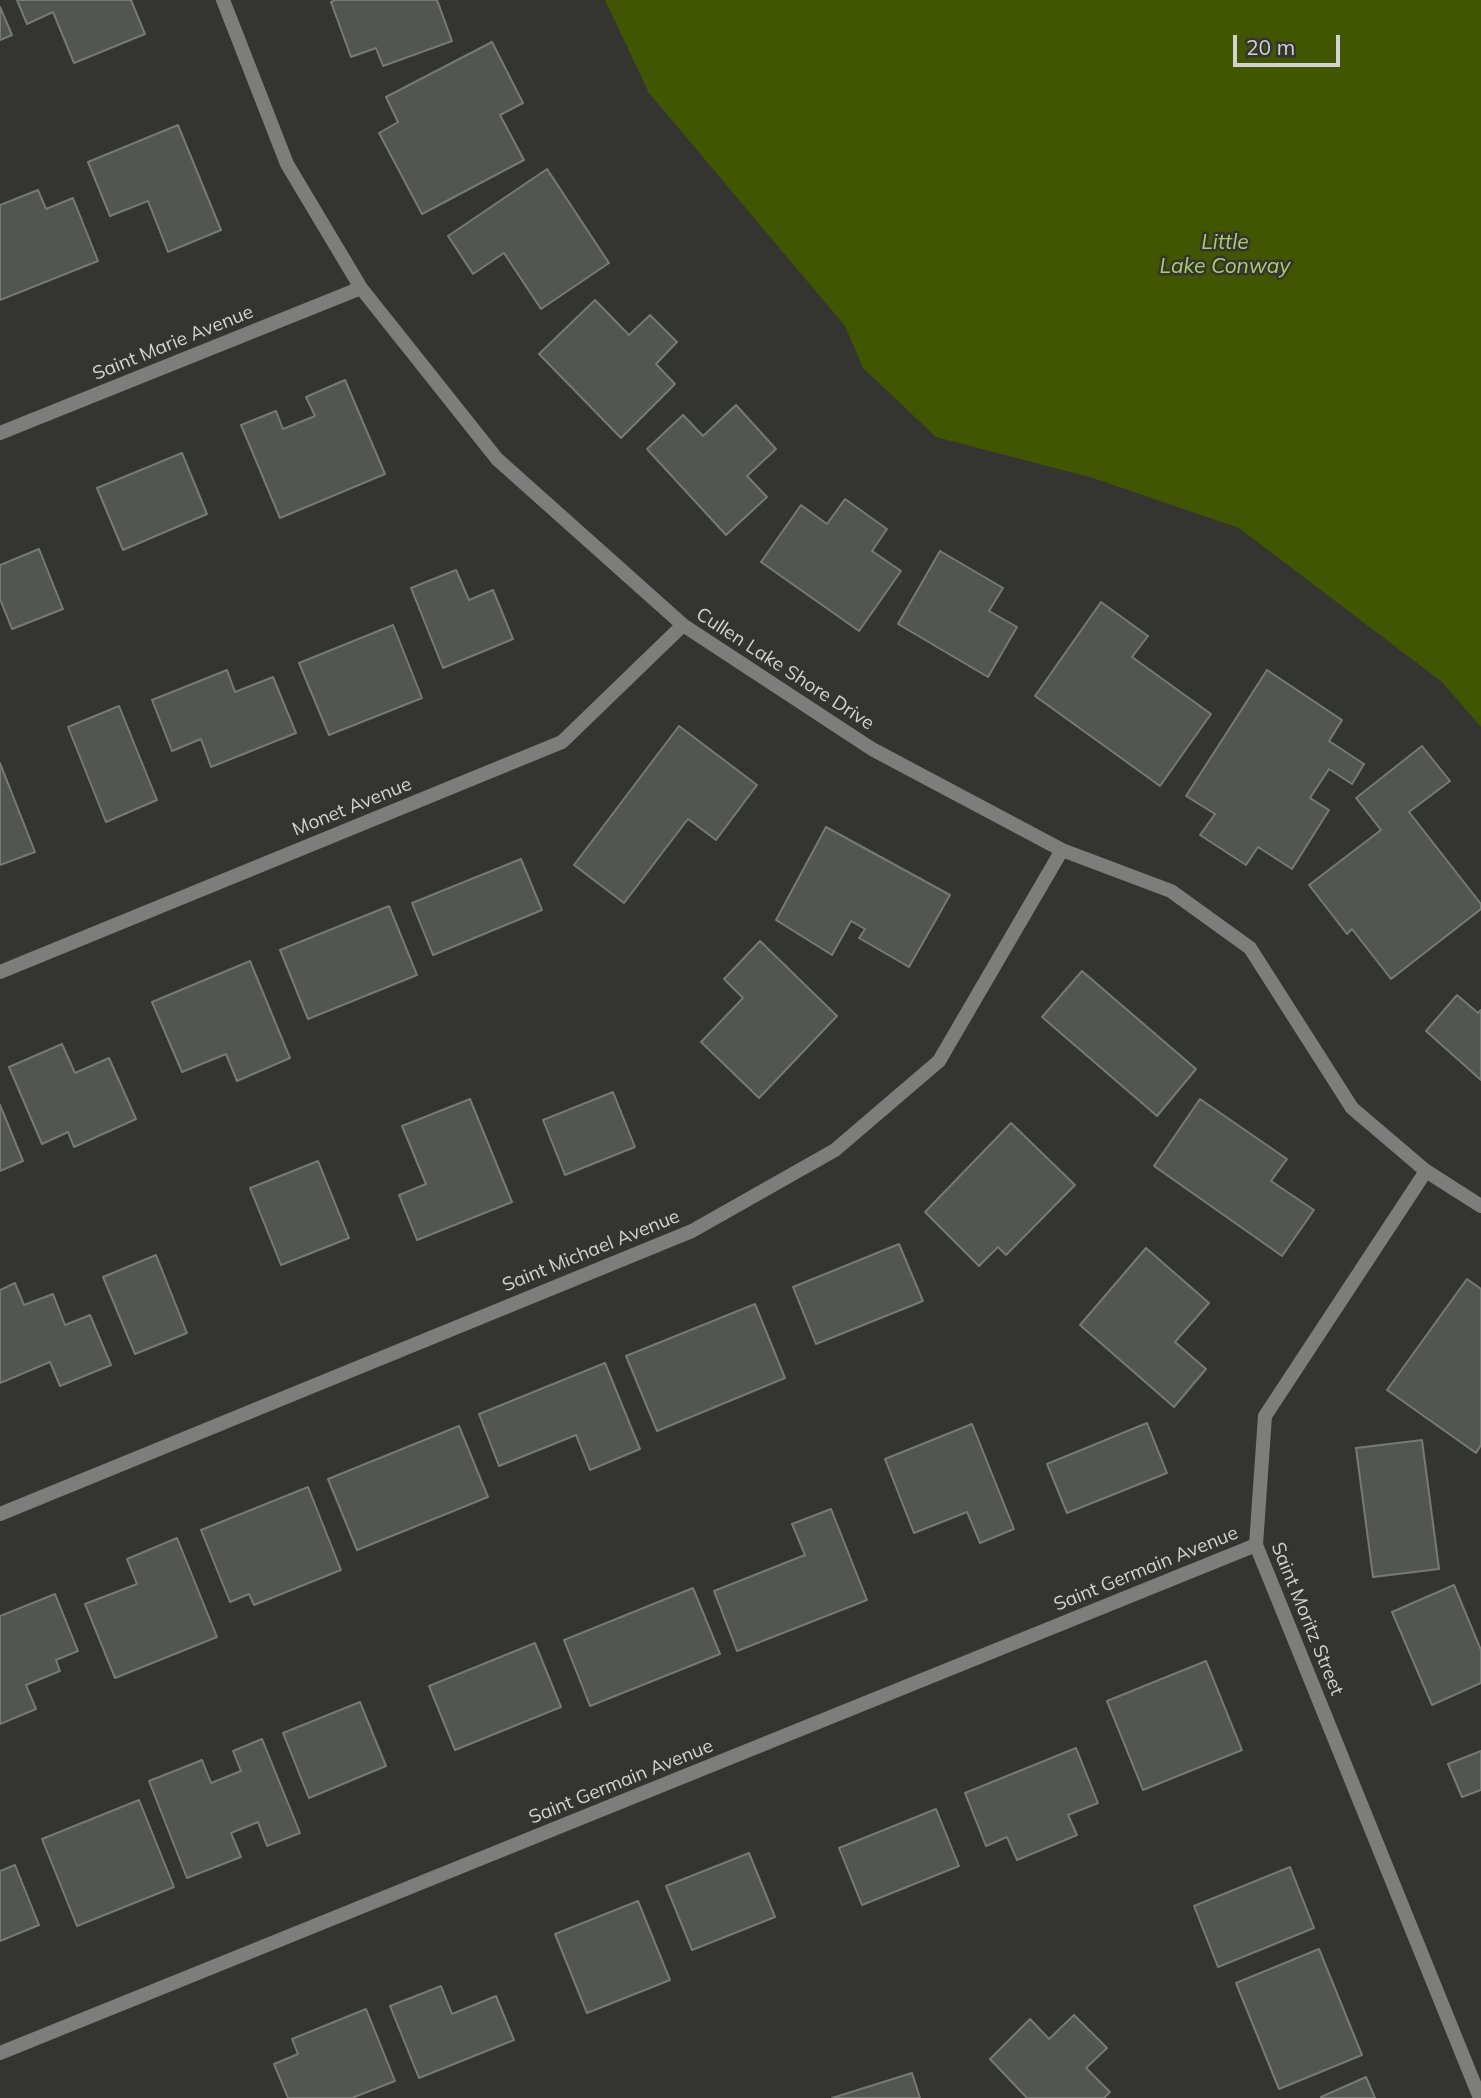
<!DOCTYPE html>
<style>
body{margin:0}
#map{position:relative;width:1481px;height:2098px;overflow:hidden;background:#343530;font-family:Mulish,sans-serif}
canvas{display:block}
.scale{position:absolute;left:1233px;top:35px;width:107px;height:32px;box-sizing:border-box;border:4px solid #d2d3d0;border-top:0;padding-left:9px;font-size:21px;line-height:24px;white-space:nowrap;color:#d2d3d0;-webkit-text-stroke:5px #343530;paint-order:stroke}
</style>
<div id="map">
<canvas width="1481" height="2098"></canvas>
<div class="scale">20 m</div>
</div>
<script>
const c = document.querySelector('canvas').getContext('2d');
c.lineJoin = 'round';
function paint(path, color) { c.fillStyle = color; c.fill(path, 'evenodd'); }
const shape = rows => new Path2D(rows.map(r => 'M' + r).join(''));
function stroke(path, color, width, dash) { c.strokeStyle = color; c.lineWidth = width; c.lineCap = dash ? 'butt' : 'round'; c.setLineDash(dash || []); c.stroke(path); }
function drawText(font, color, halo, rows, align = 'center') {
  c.font = font + ' Mulish,sans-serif'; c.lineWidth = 5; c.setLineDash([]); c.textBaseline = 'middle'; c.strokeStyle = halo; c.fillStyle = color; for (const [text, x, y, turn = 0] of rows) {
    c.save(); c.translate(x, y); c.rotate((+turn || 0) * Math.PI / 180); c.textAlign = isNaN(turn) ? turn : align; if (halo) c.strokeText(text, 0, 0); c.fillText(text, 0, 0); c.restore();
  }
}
const water = shape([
 [605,0,1481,0,1481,727,1442,682,1239,528,1093,478,936,437,863,368,845,326,649,93]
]);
const building = shape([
 [17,0,131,0,145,34,74,63,53,12,27,24,17,0],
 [335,0,437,0,452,41,383,66,376,48,351,57,331,2,335,0],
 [0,7,12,35,0,40,0,7],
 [492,42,523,103,500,115,524,160,422,214,379,133,398,122,386,97,492,42],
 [178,125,221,230,168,252,148,201,110,216,88,162,178,125],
 [547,169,609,263,541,309,504,253,473,274,448,236,547,169],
 [38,190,46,209,73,198,98,261,0,300,0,205,38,190],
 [595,300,629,335,650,315,677,342,656,364,675,384,621,438,539,354,595,300],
 [345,380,385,474,280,518,241,425,276,411,283,429,315,416,306,397,345,380],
 [736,405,776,449,747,476,767,497,726,535,647,449,683,415,703,436,736,405],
 [182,453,207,514,123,550,97,488,182,453],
 [845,499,887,529,872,551,901,571,859,631,761,562,801,505,827,524,845,499],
 [39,549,63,609,12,629,0,599,0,565,39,549],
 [940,551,1003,588,989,611,1017,627,988,677,898,624,940,551],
 [456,570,469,600,493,590,513,639,443,668,411,588,456,570],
 [1101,602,1148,636,1132,657,1211,714,1160,786,1035,696,1101,602],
 [393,625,422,698,329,735,299,663,393,625],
 [227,670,235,692,273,677,296,733,211,767,201,739,172,751,152,700,227,670],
 [1267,670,1342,720,1329,741,1364,764,1352,784,1329,769,1310,798,1329,810,1292,869,1258,847,1246,865,1200,835,1215,814,1186,796,1267,670],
 [119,706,157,800,106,822,68,727,119,706],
 [679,726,757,785,716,840,688,819,624,903,574,865,679,726],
 [1422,746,1450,781,1409,812,1481,904,1481,909,1391,979,1352,929,1347,934,1309,885,1381,830,1356,798,1422,746],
 [0,763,35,852,0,865,0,763],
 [826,827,950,895,909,967,859,938,865,929,851,921,832,955,776,920,826,827],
 [521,859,542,910,433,955,412,903,521,859],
 [389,906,417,975,308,1019,280,950,389,906],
 [760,941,837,1016,759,1098,701,1042,743,998,724,979,760,941],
 [250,961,290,1058,237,1081,226,1054,182,1072,152,1002,250,961],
 [1082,971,1196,1069,1157,1116,1042,1017,1082,971],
 [1457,995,1478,1013,1481,1010,1481,1080,1426,1031,1457,995],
 [62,1044,75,1073,109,1058,136,1119,74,1147,68,1132,42,1144,9,1067,62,1044],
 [613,1092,635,1147,565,1175,543,1120,613,1092],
 [470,1099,512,1202,417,1240,399,1195,426,1184,402,1126,470,1099],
 [1200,1099,1287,1159,1271,1181,1314,1210,1282,1256,1154,1166,1200,1099],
 [0,1105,23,1161,0,1171,0,1105],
 [1011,1123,1075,1185,1006,1255,998,1247,979,1266,925,1212,1011,1123],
 [318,1161,349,1238,281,1265,250,1188,318,1161],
 [899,1244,923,1301,816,1344,793,1287,899,1244],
 [1146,1248,1209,1303,1175,1342,1206,1369,1174,1407,1080,1325,1146,1248],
 [156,1255,187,1333,135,1354,103,1277,156,1255],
 [1467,1279,1481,1289,1481,1445,1476,1453,1387,1390,1467,1279],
 [15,1283,24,1305,53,1294,65,1325,90,1315,111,1365,60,1386,50,1362,0,1383,0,1290,15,1283],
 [755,1304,785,1378,657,1431,626,1356,755,1304],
 [605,1363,640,1449,590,1470,576,1435,499,1466,479,1414,605,1363],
 [1147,1423,1167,1473,1067,1513,1047,1464,1147,1423],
 [972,1424,1014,1529,980,1543,967,1512,914,1533,885,1459,972,1424],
 [459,1426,488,1497,357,1550,328,1479,459,1426],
 [1422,1440,1439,1569,1373,1577,1356,1448,1422,1440],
 [308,1487,341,1570,254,1605,249,1594,230,1602,201,1530,308,1487],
 [831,1509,867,1600,737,1651,714,1591,805,1555,792,1524,831,1509],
 [177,1538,217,1637,115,1678,85,1604,137,1584,127,1559,177,1538],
 [1454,1585,1481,1650,1481,1683,1432,1705,1392,1612,1454,1585],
 [693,1588,720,1654,590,1706,564,1640,693,1588],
 [55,1594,78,1651,56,1660,60,1671,26,1685,36,1709,0,1724,0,1616,55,1594],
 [535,1643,561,1707,455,1750,429,1686,535,1643],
 [1206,1661,1242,1750,1143,1790,1107,1701,1206,1661],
 [360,1702,386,1766,309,1798,283,1733,360,1702],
 [262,1739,300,1833,267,1846,258,1822,231,1833,241,1857,187,1878,149,1781,202,1760,211,1783,241,1771,233,1751,262,1739],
 [1076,1748,1098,1803,1068,1815,1077,1835,1017,1860,1007,1837,986,1846,965,1793,1076,1748],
 [1481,1751,1481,1790,1462,1797,1448,1764,1481,1751],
 [139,1800,174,1887,77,1926,42,1839,139,1800],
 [936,1809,959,1866,862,1905,839,1848,936,1809],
 [749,1853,775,1917,692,1950,666,1886,749,1853],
 [15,1865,39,1925,0,1941,0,1871,15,1865],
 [1290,1867,1314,1928,1218,1967,1194,1906,1290,1867],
 [638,1901,670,1980,587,2013,555,1934,638,1901],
 [1319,1949,1362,2055,1279,2089,1236,1983,1319,1949],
 [441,1986,452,2014,496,1996,514,2040,419,2078,390,2006,441,1986],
 [366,2009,395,2081,352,2098,288,2098,274,2064,298,2054,292,2039,366,2009],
 [1074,2015,1107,2048,1086,2068,1110,2092,1104,2098,1027,2098,990,2059,1030,2019,1049,2039,1074,2015],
 [912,2073,920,2098,832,2098,912,2073],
 [1366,2077,1375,2098,1322,2098,1321,2097,1366,2077]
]);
const minor = shape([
 [223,0,287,164,361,288,497,459,683,625,872,749,1062,850,1171,891,1250,948,1352,1108,1426,1171,1481,1206],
 [0,433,361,288],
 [0,972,562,742,683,625],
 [1426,1171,1265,1416,1256,1545,1480,2098],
 [0,1514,692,1231,835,1150,939,1061,1062,850],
 [0,2053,1256,1545]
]);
const streetNames = [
 ["Saint Marie Avenue",173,343,-22],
 ["Cullen Lake Shore Drive",785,669,33],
 ["Monet Avenue",352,807,-22],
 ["Saint Michael Avenue",591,1251,-22],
 ["Saint Germain Avenue",1146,1569,-22],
 ["Saint Moritz Street",1307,1619,68],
 ["Saint Germain Avenue",621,1782,-22]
];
const waterNames = [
 ["Little",1225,243],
 ["Lake Conway",1225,267]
];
paint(water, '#425500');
paint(building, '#535550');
stroke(building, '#777973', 2);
stroke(minor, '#7d7e7b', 14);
drawText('19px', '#d2d3d0', '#343530', streetNames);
drawText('italic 21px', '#afcd67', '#343530', waterNames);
</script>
